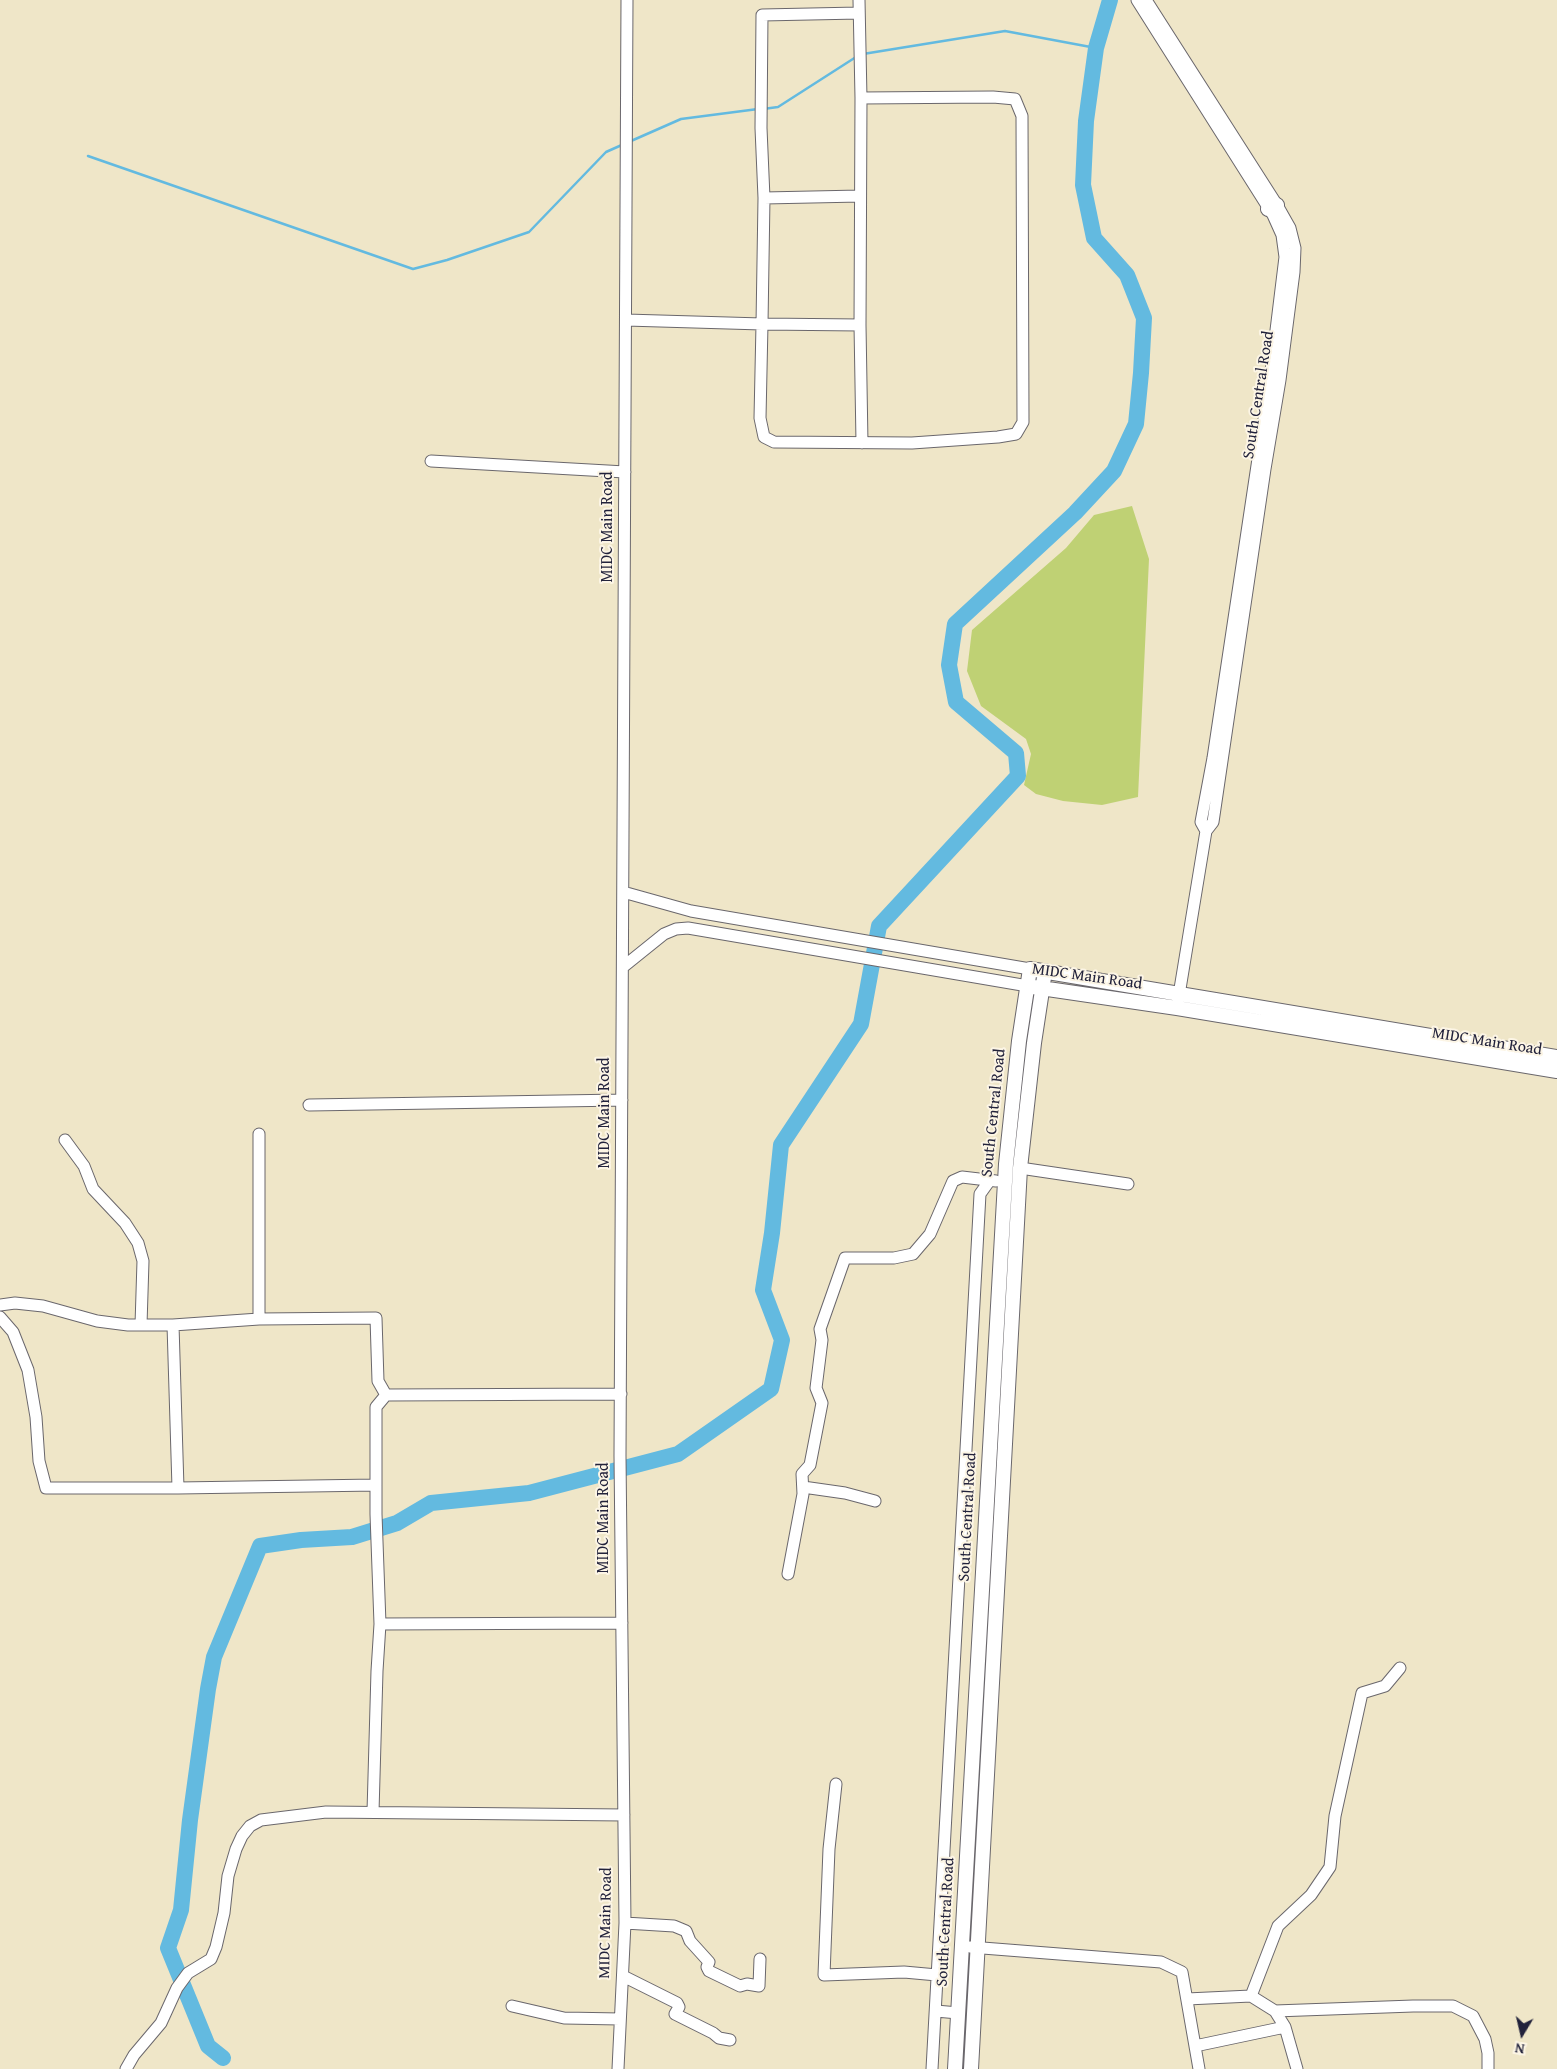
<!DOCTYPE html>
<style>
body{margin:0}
#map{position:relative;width:1557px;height:2069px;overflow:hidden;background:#efe6c8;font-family:"Gentium Book Plus",serif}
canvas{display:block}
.north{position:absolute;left:1497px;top:2009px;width:50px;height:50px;-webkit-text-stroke:4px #fcf5e5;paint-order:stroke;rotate:189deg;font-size:14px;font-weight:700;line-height:20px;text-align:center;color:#22223b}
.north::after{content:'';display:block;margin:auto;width:18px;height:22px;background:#22223b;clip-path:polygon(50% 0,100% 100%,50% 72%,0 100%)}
</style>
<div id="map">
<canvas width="1557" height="2069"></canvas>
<div class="north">N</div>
</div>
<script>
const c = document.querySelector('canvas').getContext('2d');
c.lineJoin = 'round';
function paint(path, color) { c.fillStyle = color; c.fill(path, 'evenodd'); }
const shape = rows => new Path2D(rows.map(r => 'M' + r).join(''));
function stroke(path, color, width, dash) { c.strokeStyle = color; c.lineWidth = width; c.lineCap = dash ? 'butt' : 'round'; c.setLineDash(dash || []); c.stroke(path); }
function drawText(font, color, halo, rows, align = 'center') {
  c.font = font + ' "Gentium Book Plus",serif'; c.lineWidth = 4; c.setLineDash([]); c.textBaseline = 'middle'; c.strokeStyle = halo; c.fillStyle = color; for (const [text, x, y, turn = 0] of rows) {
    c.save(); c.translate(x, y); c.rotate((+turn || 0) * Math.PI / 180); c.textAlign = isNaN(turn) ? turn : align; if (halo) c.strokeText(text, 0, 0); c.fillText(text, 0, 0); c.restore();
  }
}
const green = shape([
 [1132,506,1149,559,1138,797,1102,805,1063,801,1036,794,1024,785,1031,754,1026,739,981,706,967,671,972,630,1066,548,1094,515]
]);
const stream = shape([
 [863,54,1005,31,1096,48],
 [763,109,778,107,856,57],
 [631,141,681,119,758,109],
 [88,156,413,269,447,260,529,232,606,152,624,144]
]);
const river = shape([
 [223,2058,208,2046,168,1948,181,1910,190,1820,208,1689,214,1657,260,1546,301,1540,352,1537,397,1523,431,1503,529,1493,678,1454,771,1389,782,1340,763,1290,772,1233,781,1145,861,1024,879,926,1018,776,1016,753,956,702,949,665,955,624,1075,513,1114,471,1136,424,1141,373,1144,318,1127,275,1094,238,1083,185,1086,121,1096,48,1110,0]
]);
const minor = shape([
 [1137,0,1273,215,1282,235,1285,257,1270,379,1213,758,1201,822,1206,831],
 [1146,0,1277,205,1290,228,1295,248,1294,272,1280,380,1265,469,1213,822,1206,831,1178,1001],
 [859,13,762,15,761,128,764,198,762,324,860,325,861,98],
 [764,198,860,196],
 [626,320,762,324,760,418,764,437,774,442,912,443,998,437,1016,434,1023,422,1022,116,1015,99,993,97,861,98,859,0],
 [860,325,862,443],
 [431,461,625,472],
 [623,892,691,911,1030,969],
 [623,967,664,934,676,929,688,928,1028,986],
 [309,1105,622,1100],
 [65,1140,84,1166,93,1189,125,1223,138,1243,143,1261,141,1325],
 [1020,1168,1128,1184],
 [0,1305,15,1303,43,1306,97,1321,128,1325,173,1325],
 [0,1317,13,1332,28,1370,36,1417,39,1461,46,1488,178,1488,376,1485],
 [259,1319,376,1318,378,1381,386,1395],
 [803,1487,845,1493,875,1501],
 [178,1488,173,1325,259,1319,259,1134],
 [788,1574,803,1494,802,1474,810,1465,822,1403,816,1388,822,1340,820,1329,845,1258,894,1258,913,1254,930,1234,953,1181,962,1177,996,1181],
 [380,1624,376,1514,376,1407,386,1395,621,1394],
 [836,1784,829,1849,824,1975,904,1972,937,1975],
 [373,1812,377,1671,380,1624,622,1623],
 [625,1923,674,1926,686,1931,690,1941,709,1962,707,1967,709,1971,740,1986,747,1984,759,1986,760,1959],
 [970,1947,1161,1962,1182,1972,1199,2069],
 [623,1976,677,2003,679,2007,675,2014,713,2033,719,2038,730,2040],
 [1251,1996,1278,1926,1311,1895,1330,1867,1335,1816,1362,1693,1385,1686,1400,1668],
 [1187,1999,1251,1996,1275,2011,1285,2027,1195,2046],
 [512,2006,564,2018,620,2019],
 [936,2011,958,2013],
 [1275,2011,1413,2006,1453,2006,1473,2016,1485,2039,1488,2053,1488,2069],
 [1285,2027,1297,2069],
 [126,2069,134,2055,161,2023,177,1988,188,1973,211,1959,216,1947,224,1913,228,1876,236,1849,242,1836,250,1826,261,1820,326,1812,624,1815],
 [618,2069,625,1923,620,1456,627,0],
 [932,2069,980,1194,990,1180]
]);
const major = shape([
 [1268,209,1277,205],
 [1034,987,1177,1008,1557,1071],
 [955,2069,1006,1164,1019,1041,1030,969,1557,1057],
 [971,2069,1020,1168,1034,1043,1045,971]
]);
const streetNames = [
 ["South Central Road",1259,395,-81],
 ["MIDC Main Road",608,527,-90],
 ["MIDC Main Road",1087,977,8],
 ["MIDC Main Road",1487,1042,9],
 ["MIDC Main Road",605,1113,-90],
 ["South Central Road",994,1113,-84],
 ["South Central Road",968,1517,-87],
 ["MIDC Main Road",604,1518,-90],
 ["South Central Road",946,1922,-87],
 ["MIDC Main Road",606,1923,-89]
];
paint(green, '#bfd174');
stroke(stream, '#63bae0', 2.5);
stroke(river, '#63bae0', 16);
stroke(minor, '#6a676c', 13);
stroke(major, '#6a676c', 16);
stroke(minor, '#fff', 11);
stroke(major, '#fff', 14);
drawText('16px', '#22223b', '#fcf5e5', streetNames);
</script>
